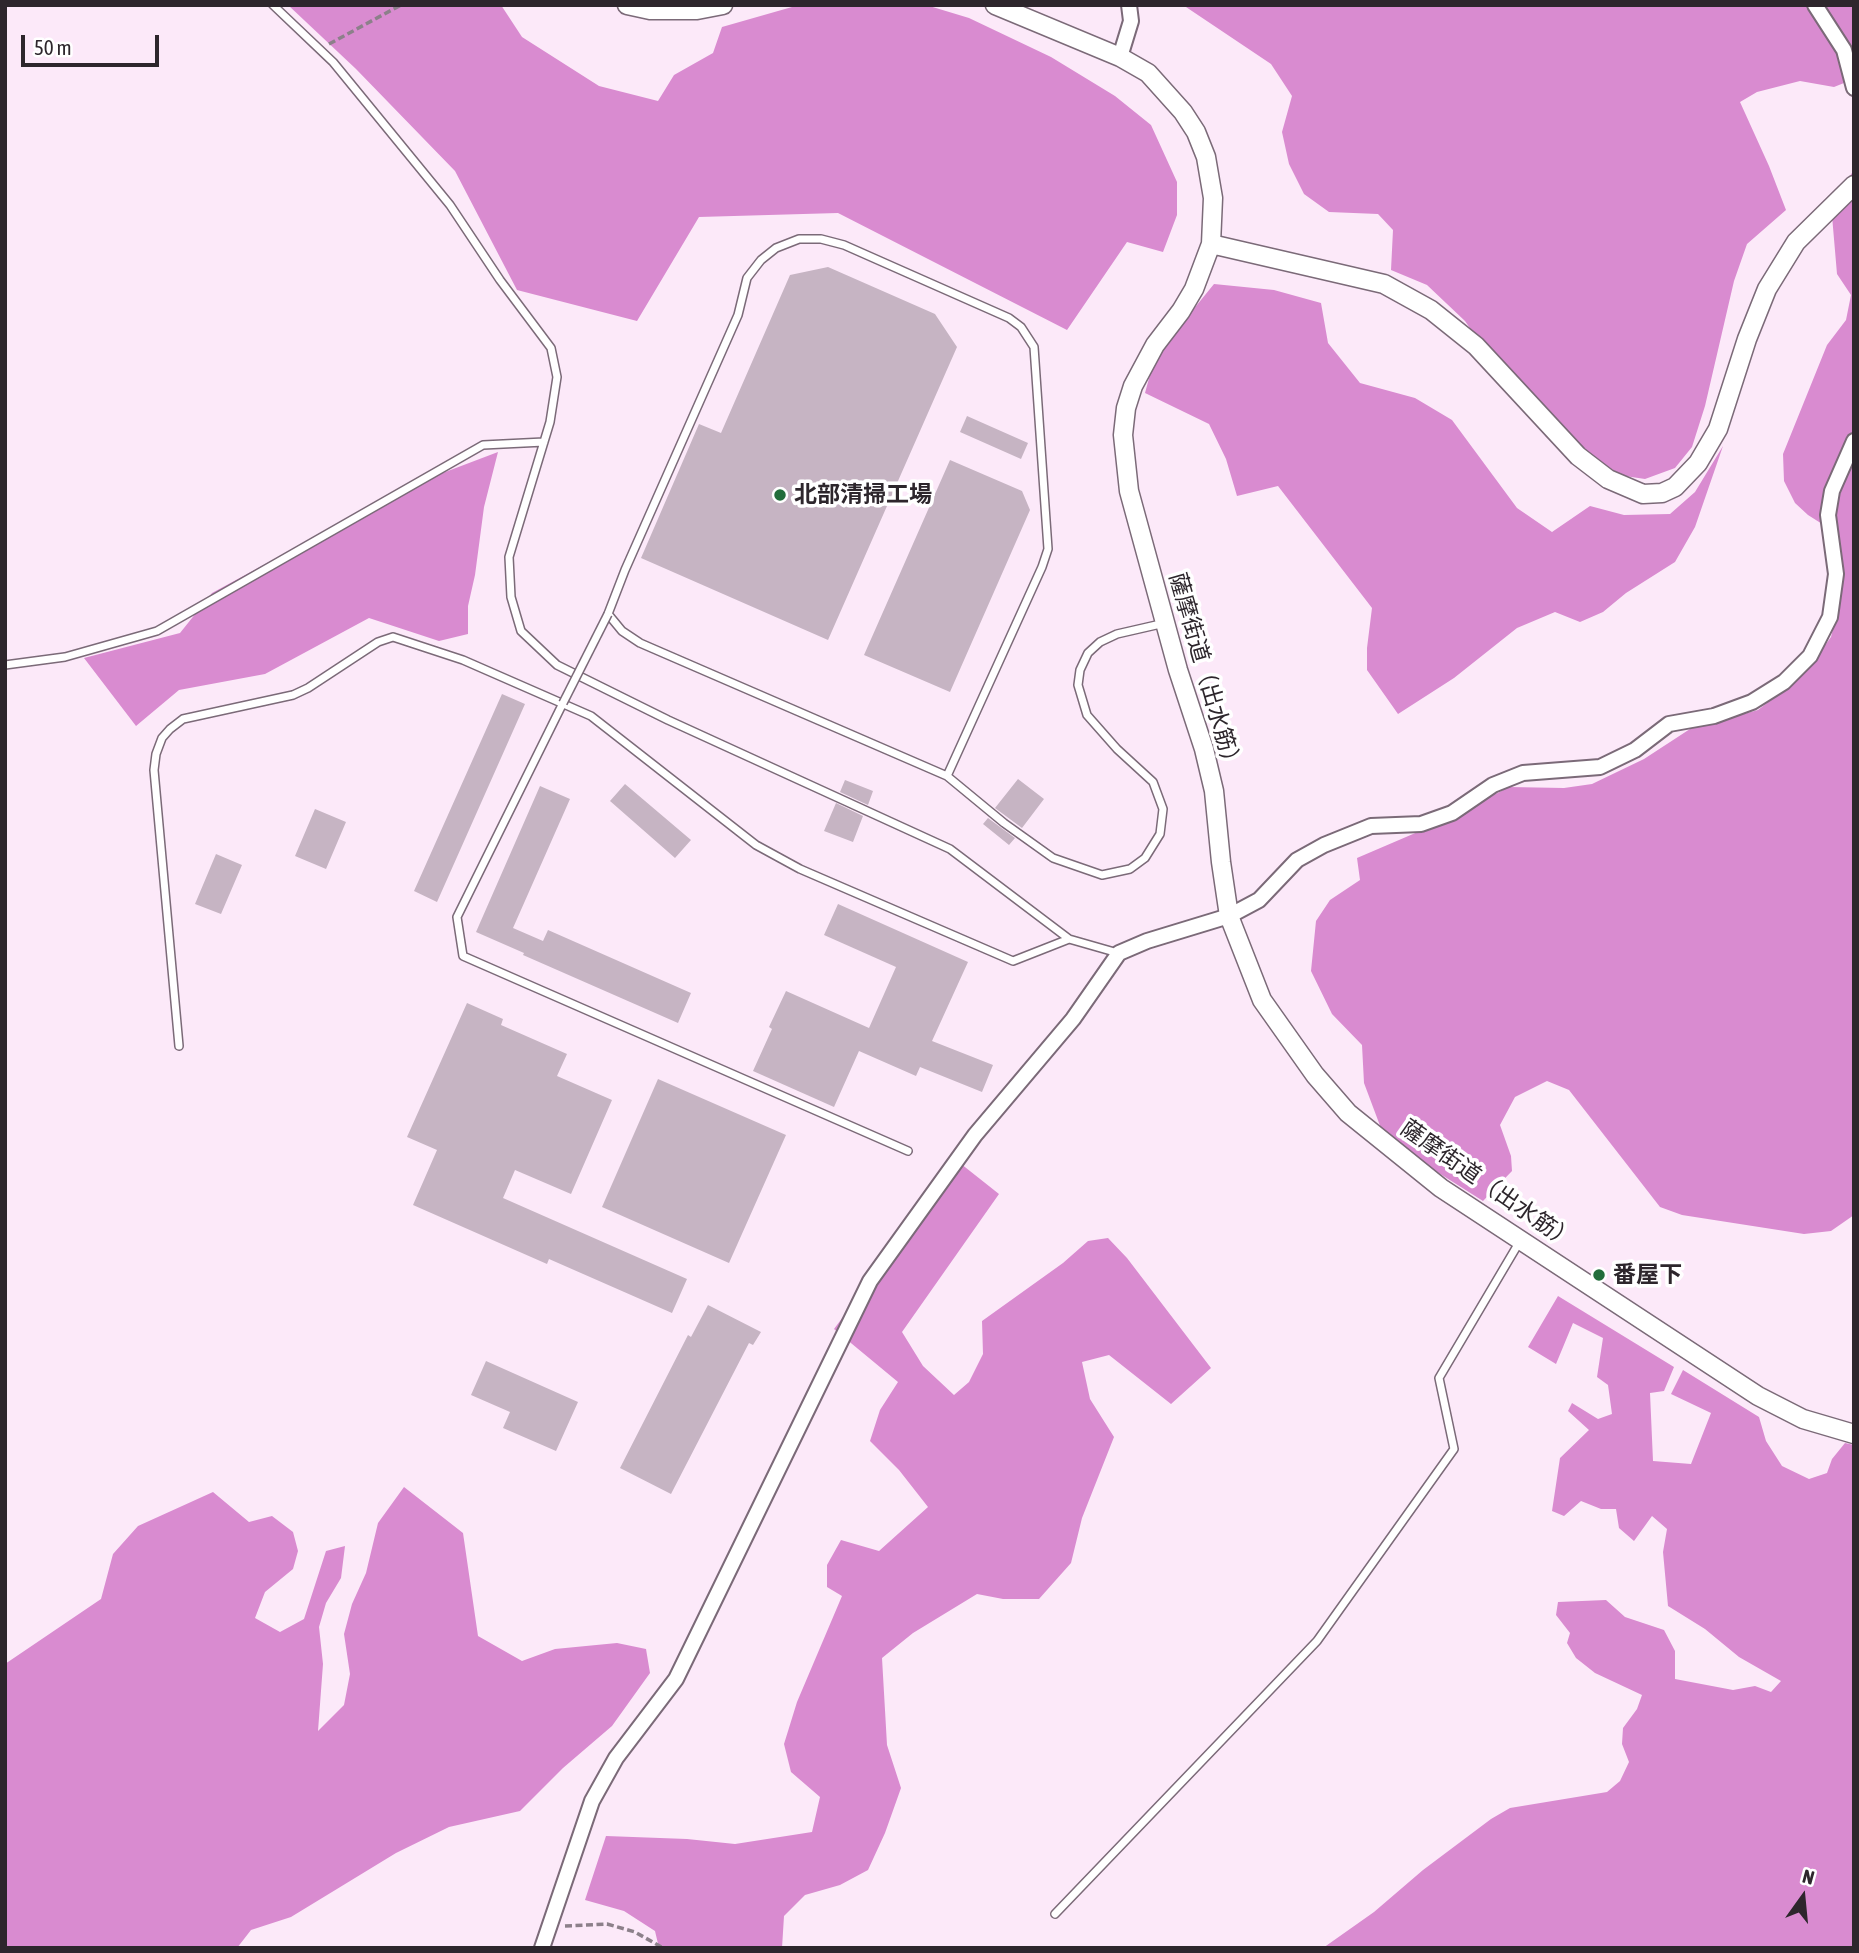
<!DOCTYPE html>
<meta charset="utf-8">
<style>
body{margin:0}
#map{position:relative;width:1859px;height:1953px;overflow:hidden;background:#fce9f9;font-family:"Asap Condensed",sans-serif}
canvas{display:block}
.frame{position:absolute;inset:0;border:7px solid #2d262c;pointer-events:none}
.north{position:absolute;left:1768px;top:1862px;width:70px;height:70px;-webkit-text-stroke:5px #fff;paint-order:stroke;rotate:15deg;font-size:19px;font-weight:700;line-height:28px;text-align:center;color:#2d262c}
.north::after{content:'';display:block;margin:auto;width:24px;height:32px;background:#2d262c;clip-path:polygon(50% 0,100% 100%,50% 72%,0 100%)}
.scale{position:absolute;left:21px;top:35px;width:138px;height:32px;box-sizing:border-box;border:4px solid #2d262c;border-top:0;padding-left:9px;font-size:21px;line-height:24px;white-space:nowrap;color:#2d262c;-webkit-text-stroke:5px #fff;paint-order:stroke}
</style>
<div id="map">
<canvas width="1859" height="1953"></canvas>
<div class="frame"></div>
<div class="north">N</div>
<div class="scale">50 m</div>
</div>
<script>
const c = document.querySelector('canvas').getContext('2d');
c.lineJoin = 'round';
function paint(path, color) { c.fillStyle = color; c.fill(path, 'evenodd'); }
const shape = rows => new Path2D(rows.map(r => 'M' + r).join(''));
function stroke(path, color, width, dash) { c.strokeStyle = color; c.lineWidth = width; c.lineCap = dash ? 'butt' : 'round'; c.setLineDash(dash || []); c.stroke(path); }
function drawText(font, color, halo, rows, align = 'center') {
  c.font = font + ' "Asap Condensed","Noto Sans JP",sans-serif'; c.lineWidth = 7; c.setLineDash([]); c.textBaseline = 'middle'; c.strokeStyle = halo; c.fillStyle = color; for (const [text, x, y, turn = 0] of rows) {
    c.save(); c.translate(x, y); c.rotate((+turn || 0) * Math.PI / 180); c.textAlign = isNaN(turn) ? turn : align; if (halo) c.strokeText(text, 0, 0); c.fillText(text, 0, 0); c.restore();
  }
}
const forest = shape([
 [288,5,501,5,522,37,599,86,658,101,674,75,713,53,722,27,799,5,926,5,969,18,1051,57,1115,96,1151,125,1177,182,1177,215,1163,252,1127,242,1067,330,838,213,699,217,637,321,517,290,455,171,356,69],
 [1183,5,1854,5,1854,79,1834,87,1800,81,1757,92,1740,102,1769,166,1786,210,1747,244,1734,281,1705,406,1692,447,1675,468,1645,479,1625,476,1546,437,1465,321,1427,285,1391,270,1393,230,1378,214,1329,212,1304,194,1289,164,1282,132,1292,96,1271,64],
 [1854,170,1854,1215,1831,1231,1804,1234,1682,1215,1660,1207,1569,1090,1547,1081,1515,1097,1500,1125,1511,1156,1512,1171,1483,1201,1385,1139,1364,1083,1362,1045,1332,1014,1311,971,1316,921,1330,900,1360,880,1357,858,1448,819,1509,787,1564,788,1592,784,1644,759,1690,729,1758,710,1804,674,1831,637,1842,591,1842,560,1838,534,1808,515,1795,503,1784,481,1783,454,1827,345,1846,320,1851,295,1837,274,1831,204],
 [1214,284,1274,290,1321,303,1328,343,1360,383,1415,398,1452,420,1517,508,1552,532,1590,506,1624,515,1670,514,1695,492,1723,446,1695,527,1675,562,1626,593,1603,612,1580,622,1555,612,1517,628,1454,678,1398,714,1367,670,1367,648,1372,608,1278,486,1237,496,1226,459,1209,424,1145,393,1151,371,1166,343],
 [498,452,484,507,475,575,468,606,468,634,439,641,369,618,265,674,179,690,136,726,84,658,180,633,212,593,411,485],
 [951,1156,999,1194,902,1332,923,1366,954,1395,969,1382,983,1354,982,1321,1063,1263,1088,1241,1108,1238,1127,1258,1211,1368,1171,1404,1109,1355,1082,1362,1090,1399,1114,1437,1082,1518,1071,1563,1039,1599,1003,1599,977,1594,913,1633,882,1658,887,1745,901,1788,885,1833,868,1870,840,1885,805,1895,784,1916,782,1948,659,1948,655,1931,624,1911,585,1900,606,1836,687,1839,735,1844,812,1832,820,1797,791,1772,784,1744,797,1702,842,1596,827,1587,827,1565,841,1540,879,1551,928,1507,899,1470,870,1441,880,1410,898,1382,834,1329,905,1234],
 [1558,1296,1674,1367,1664,1391,1650,1393,1653,1461,1691,1464,1711,1413,1671,1394,1683,1370,1759,1417,1766,1441,1782,1466,1809,1479,1827,1473,1832,1459,1845,1443,1854,1445,1854,1948,1323,1948,1374,1912,1423,1870,1491,1819,1510,1808,1607,1792,1620,1781,1629,1762,1622,1744,1623,1728,1637,1709,1642,1695,1595,1673,1576,1658,1567,1643,1570,1633,1556,1615,1558,1602,1606,1600,1625,1617,1664,1630,1675,1651,1675,1679,1733,1690,1755,1686,1771,1692,1781,1681,1739,1657,1705,1629,1668,1606,1663,1552,1667,1529,1652,1516,1634,1541,1619,1528,1616,1509,1601,1509,1581,1501,1564,1516,1552,1511,1560,1458,1589,1430,1568,1411,1572,1403,1598,1419,1612,1414,1608,1385,1597,1377,1603,1338,1573,1323,1556,1364,1528,1347],
 [404,1487,463,1533,478,1636,522,1661,555,1649,617,1643,646,1649,650,1673,612,1726,563,1768,520,1811,449,1827,396,1853,291,1917,251,1930,237,1948,5,1948,5,1664,101,1599,113,1554,138,1526,213,1492,249,1522,272,1516,293,1532,298,1551,293,1569,265,1592,255,1618,280,1632,304,1619,326,1551,345,1546,341,1578,326,1603,319,1627,323,1664,318,1731,344,1705,350,1674,344,1634,352,1604,366,1573,378,1523]
]);
const building = shape([
 [828,267,935,314,957,347,828,640,641,558,699,424,721,433,790,275],
 [967,416,1028,443,1021,459,960,432],
 [950,460,1022,491,1030,510,950,692,864,655],
 [502,694,525,704,437,902,414,891],
 [1018,779,1044,799,1022,828,995,808],
 [845,780,873,791,868,805,840,792],
 [625,784,691,840,675,858,610,801],
 [540,786,570,799,513,928,543,941,548,930,691,993,678,1023,523,955,524,953,476,932],
 [836,803,863,816,853,842,824,831],
 [315,809,346,822,326,869,295,856],
 [988,818,1015,838,1009,845,983,824],
 [216,854,242,865,221,914,195,904],
 [838,904,968,962,932,1041,993,1065,982,1092,920,1067,916,1076,859,1051,834,1107,753,1071,772,1029,769,1027,786,991,869,1028,896,967,824,935],
 [467,1003,503,1019,501,1025,567,1054,557,1076,612,1100,571,1194,515,1170,503,1198,687,1279,672,1313,549,1259,547,1264,413,1205,437,1150,407,1137],
 [658,1079,786,1135,729,1263,602,1207],
 [708,1305,761,1332,753,1345,749,1343,671,1494,620,1468,688,1335,691,1337],
 [486,1361,578,1402,556,1451,503,1428,510,1412,471,1395]
]);
const path = shape([
 [329,44,401,5],
 [565,1926,607,1924,635,1932,663,1948]
]);
const service = shape([
 [273,5,333,62,450,205,500,280,551,348,557,377,550,422,509,557,511,597,521,631,557,665,668,720,950,849,1069,939,1118,953],
 [5,665,65,657,157,631,483,445,544,442],
 [563,703,457,917,463,956,908,1151],
 [947,776,1042,567,1048,549,1034,347,1021,327,1009,318,844,245,821,239,799,239,776,248,761,260,747,278,738,315,625,570,608,614,622,631,640,643,947,776,1004,823,1053,858,1102,875,1130,869,1145,858,1160,834,1163,809,1153,782,1117,749,1087,715,1078,685,1080,670,1088,653,1100,642,1117,634,1165,623],
 [179,1046,154,770,156,754,162,738,170,729,183,719,293,695,308,688,378,642,393,637,463,660,591,716,756,845,800,869,1013,961,1069,939],
 [1055,1914,1317,1641,1454,1449,1439,1378,1520,1241]
]);
const minor = shape([
 [1815,5,1844,50,1854,88],
 [1120,57,1131,21,1129,5],
 [542,1948,592,1801,616,1758,676,1679,870,1281,975,1135,1073,1019,1119,953,1147,941,1229,916,1259,900,1297,860,1324,845,1371,826,1421,824,1452,813,1493,785,1523,773,1600,767,1635,750,1669,724,1714,716,1752,702,1784,682,1810,656,1830,617,1836,574,1828,515,1832,491,1854,441]
]);
const tertiary = shape([
 [627,5,650,10,697,10,723,5],
 [995,5,1120,57,1148,73,1183,112,1196,132,1206,157,1213,198,1211,244,1194,289,1181,311,1155,345,1133,386,1126,408,1123,435,1129,491,1178,670,1204,749,1214,791,1221,862,1229,916,1262,1000,1315,1075,1348,1113,1441,1188,1758,1396,1803,1419,1854,1434],
 [1211,244,1384,284,1431,310,1476,346,1578,456,1608,479,1643,494,1662,493,1675,487,1698,463,1718,429,1747,339,1767,289,1796,242,1854,185]
]);
const serviceBridge = shape([
 [563,703,608,614]
]);
const markers = [
 [780,495,7,"#226d3b"],
 [1599,1275,7,"#226d3b"]
];
const poiNames = [
 ["北部清掃工場",794,495],
 ["番屋下",1613,1275]
];
const streetNames = [
 ["薩摩街道（出水筋）",1205,673,74],
 ["薩摩街道（出水筋）",1488,1185,35]
];
paint(forest, '#d98bd0');
paint(building, '#c6b4c3');
stroke(service, '#7b6a78', 10);
stroke(minor, '#7b6a78', 18);
stroke(tertiary, '#7b6a78', 21);
stroke(path, '#8c808a', 3.5, [7, 3.5]);
stroke(service, '#fff', 7);
stroke(minor, '#fff', 14);
stroke(tertiary, '#fff', 18);
stroke(serviceBridge, '#7b6a78', 10, []);
stroke(serviceBridge, '#fff', 7);
for (const [x, y, r, color] of markers) { const dot = new Path2D(); dot.arc(x, y, r, 0, 2 * Math.PI); c.fillStyle = color; c.fill(dot); stroke(dot, '#fff', 2.5); }
drawText('bold 23px', '#2d262c', '#fff', poiNames, 'left');
drawText('23px', '#2d262c', '#fff', streetNames);
</script>
